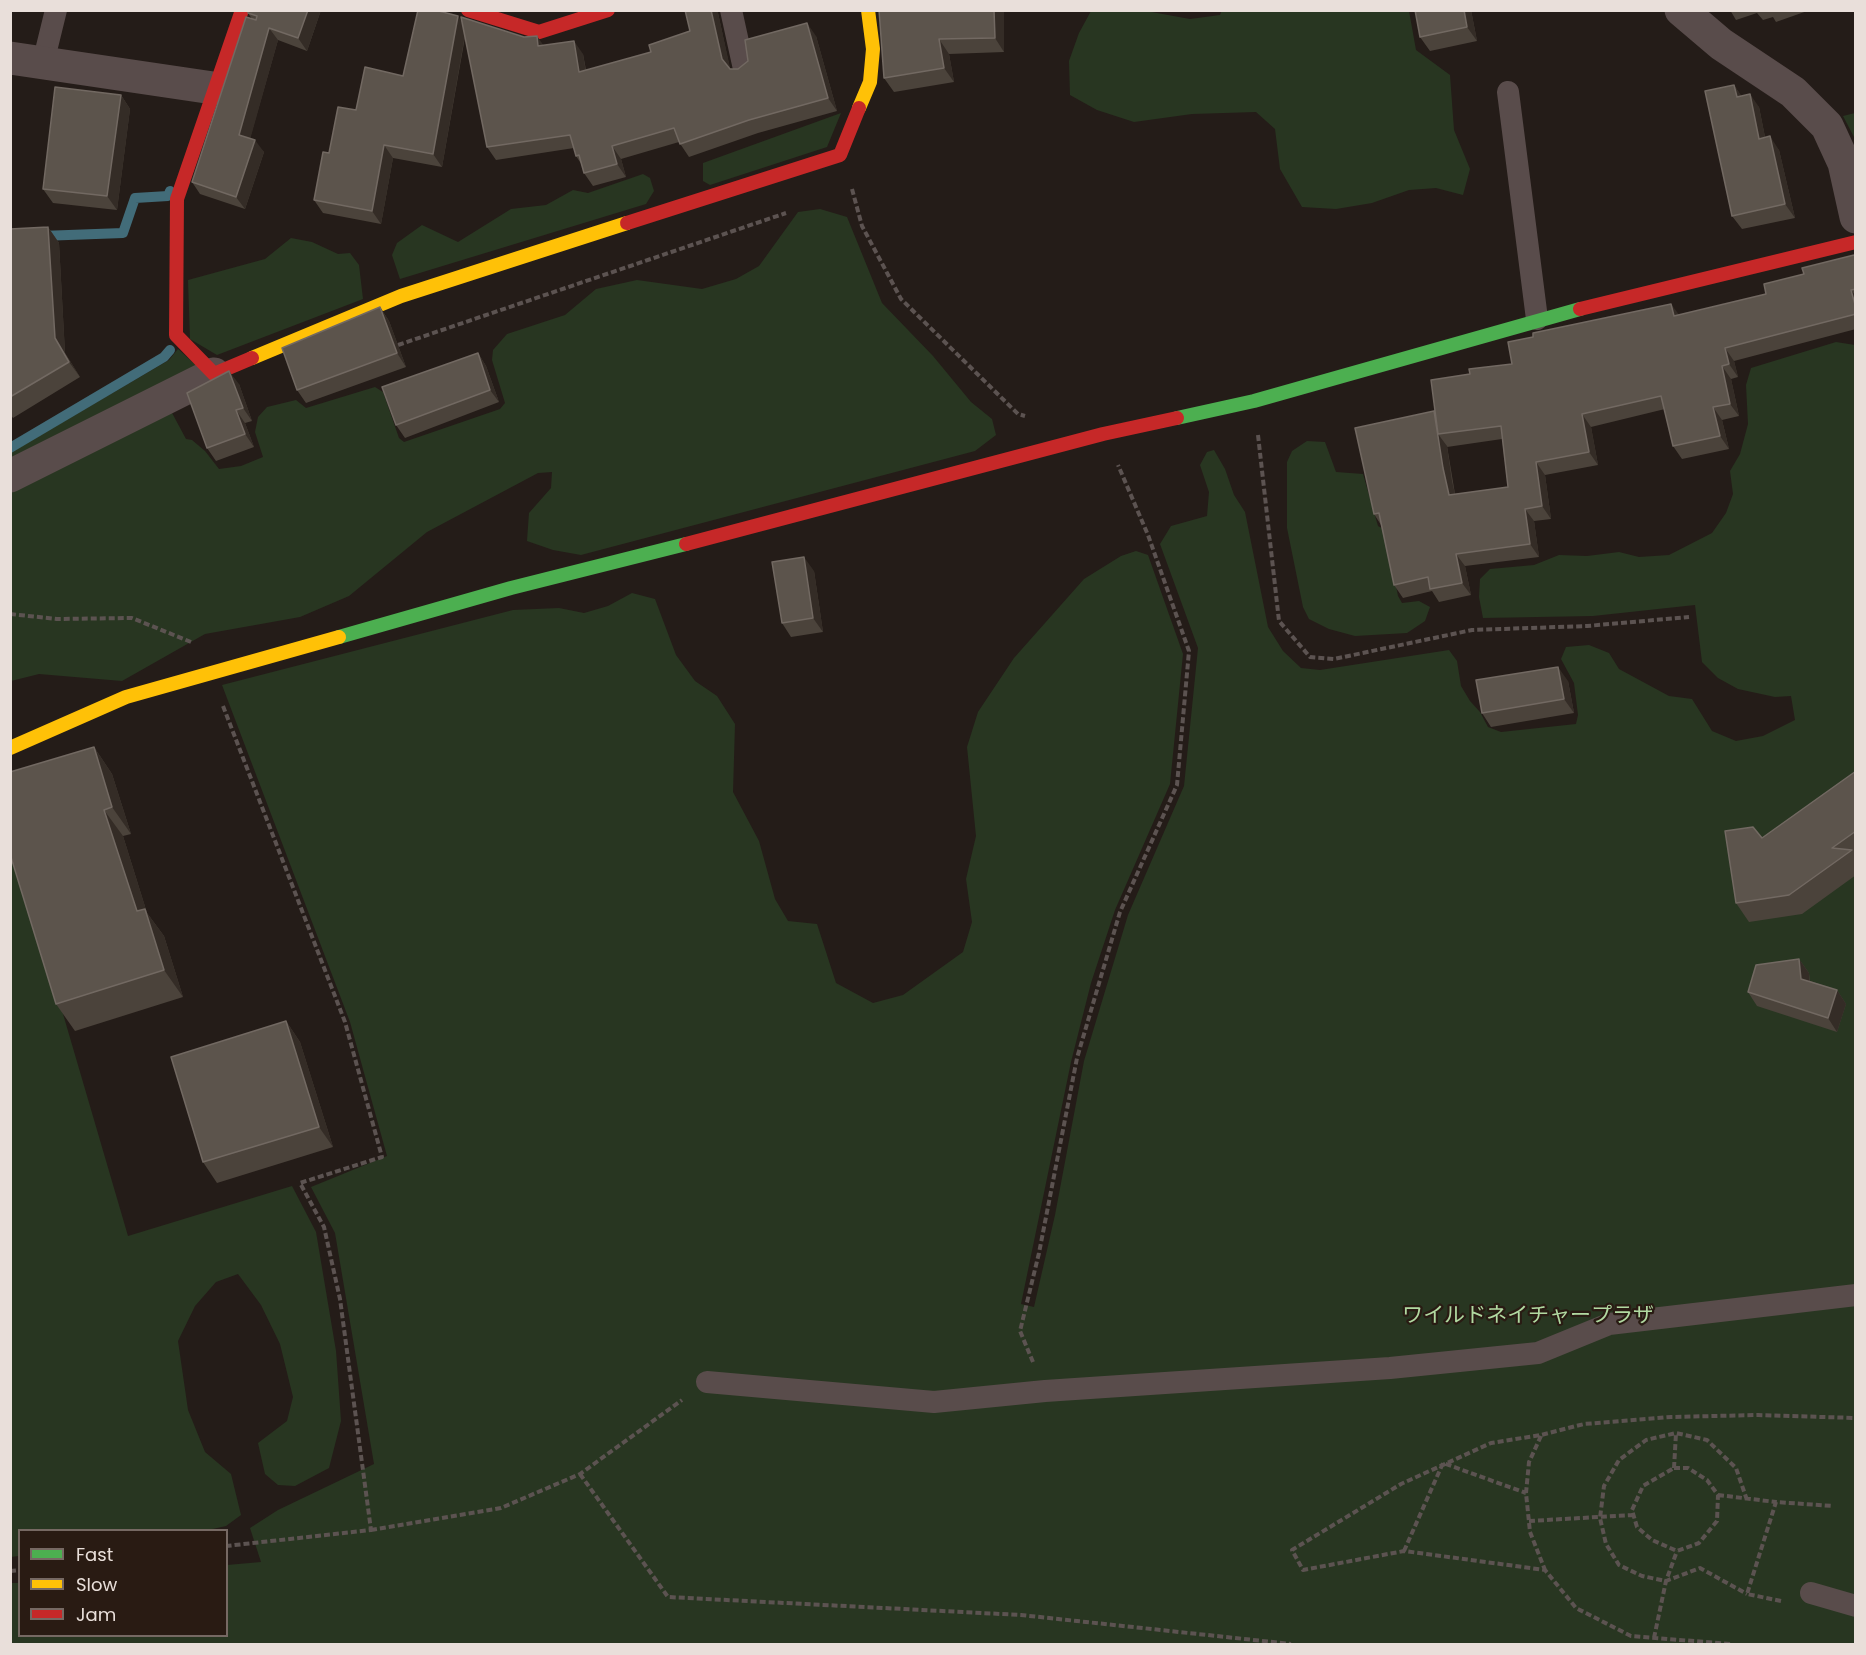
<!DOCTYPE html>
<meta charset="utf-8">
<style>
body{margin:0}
#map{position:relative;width:1866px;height:1655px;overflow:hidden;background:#241c18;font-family:Poppins,sans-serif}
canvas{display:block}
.frame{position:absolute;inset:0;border:12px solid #e9dfda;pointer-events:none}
.legend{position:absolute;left:18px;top:1529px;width:210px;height:108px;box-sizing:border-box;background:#291b13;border:2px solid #766963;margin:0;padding:8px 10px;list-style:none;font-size:18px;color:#e9dfda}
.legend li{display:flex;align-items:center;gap:12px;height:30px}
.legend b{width:30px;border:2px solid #766963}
</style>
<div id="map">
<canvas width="1866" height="1655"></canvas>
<div class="frame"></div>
<ul class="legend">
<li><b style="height:8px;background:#4caf50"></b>Fast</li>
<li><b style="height:8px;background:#ffc107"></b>Slow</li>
<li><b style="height:8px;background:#c62828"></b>Jam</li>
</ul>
</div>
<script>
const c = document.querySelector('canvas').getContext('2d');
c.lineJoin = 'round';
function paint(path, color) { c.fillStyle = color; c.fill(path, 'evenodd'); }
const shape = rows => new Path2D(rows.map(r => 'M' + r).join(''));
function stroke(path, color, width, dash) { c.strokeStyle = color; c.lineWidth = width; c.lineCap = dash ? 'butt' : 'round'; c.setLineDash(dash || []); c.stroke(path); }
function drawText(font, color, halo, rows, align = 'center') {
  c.font = font + ' Poppins,"Noto Sans JP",sans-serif'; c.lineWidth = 4.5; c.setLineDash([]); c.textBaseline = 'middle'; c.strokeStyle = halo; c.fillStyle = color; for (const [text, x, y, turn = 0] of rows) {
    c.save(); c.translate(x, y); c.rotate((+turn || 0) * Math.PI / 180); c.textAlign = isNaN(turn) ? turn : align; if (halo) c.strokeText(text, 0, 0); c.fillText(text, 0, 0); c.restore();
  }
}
const green = shape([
 [1222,10,1409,11,1416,50,1450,75,1454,130,1470,169,1463,195,1436,188,1409,190,1372,203,1336,209,1302,207,1280,169,1275,129,1256,112,1192,114,1134,122,1097,110,1070,95,1069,61,1079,33,1091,11,1146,11,1190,19,1220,15],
 [841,113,827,147,710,185,703,181,703,163],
 [1855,113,1856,113,1855,139,1843,116],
 [643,174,650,178,654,191,646,204,400,279,392,255,397,243,422,225,458,242,511,209,546,205,573,190,588,193],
 [820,209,847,217,882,303,933,356,971,402,992,419,996,435,975,451,581,555,553,550,527,541,529,513,551,488,552,472,538,473,427,532,349,596,300,617,205,634,122,681,39,674,11,681,11,486,171,411,186,439,192,440,205,451,219,469,241,466,263,457,255,432,258,417,267,407,296,400,306,408,375,387,383,392,399,438,404,442,500,409,505,403,492,360,493,350,507,334,565,315,596,289,637,280,702,289,736,279,759,266,798,212],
 [291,238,312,242,338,254,350,253,359,265,363,299,217,355,190,339,188,280,265,259],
 [1836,342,1855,345,1855,1644,11,1644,11,1583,19,1583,20,1636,226,1636,227,1565,261,1562,250,1528,278,1510,374,1464,335,1233,311,1187,387,1156,350,1022,222,685,513,610,559,608,584,613,608,606,632,593,655,599,676,655,695,681,717,696,735,724,733,792,759,841,775,899,788,921,817,924,836,983,873,1003,903,995,963,952,972,922,966,879,976,836,967,747,978,712,1014,658,1084,579,1121,556,1136,551,1148,555,1183,654,1170,784,1115,910,1091,983,1071,1062,1021,1304,1034,1307,1055,1215,1084,1061,1128,915,1184,786,1198,648,1160,544,1171,526,1207,516,1209,492,1200,465,1207,452,1214,450,1225,469,1234,495,1245,512,1268,627,1283,651,1301,668,1320,670,1449,650,1457,661,1461,686,1470,701,1480,712,1488,727,1501,732,1576,724,1578,715,1574,683,1561,659,1566,647,1589,645,1609,653,1619,669,1669,696,1692,699,1712,731,1736,741,1763,736,1795,720,1791,696,1775,697,1738,689,1718,678,1702,662,1695,605,1593,616,1483,618,1479,597,1480,579,1490,569,1534,565,1559,555,1587,556,1619,552,1639,557,1669,555,1712,533,1726,513,1733,494,1730,471,1740,454,1748,424,1746,385,1751,368],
 [178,349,199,368,11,464,10,453,169,360],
 [1307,441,1325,442,1336,472,1363,474,1378,526,1385,530,1398,596,1402,603,1419,601,1430,607,1425,621,1407,633,1355,636,1329,629,1309,619,1303,607,1287,528,1287,462,1292,451],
 [10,848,56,990,128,1236,292,1186,316,1232,336,1351,341,1421,329,1468,295,1486,278,1485,265,1474,258,1443,287,1421,293,1397,280,1344,261,1305,238,1274,216,1282,195,1306,178,1341,188,1410,205,1452,231,1474,241,1515,226,1526,208,1530,20,1530,19,1556,11,1557]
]);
const stream = shape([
 [41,236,123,233,135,198,168,196,170,191],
 [10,448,164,357,170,350]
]);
const path = shape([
 [852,189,862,226,901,299,1018,414,1025,416],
 [398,345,786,213],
 [1258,435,1279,621,1310,657,1334,659,1472,630,1587,626,1689,617],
 [10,614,57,619,132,618,191,642],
 [223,706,345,1022,382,1157,300,1183,324,1227,340,1299,371,1530,226,1546],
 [1033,1362,1020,1331,1039,1253,1077,1058,1120,912,1177,785,1189,651,1148,535,1118,465],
 [1541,1436,1529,1462,1526,1493,1530,1532,1545,1570],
 [1674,1468,1688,1468,1707,1480,1718,1495,1717,1521,1699,1543,1677,1551,1652,1540,1637,1527,1632,1510,1643,1486,1674,1468],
 [1674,1468,1676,1433],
 [580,1474,668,1597,1021,1615,1291,1644],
 [1718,1495,1776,1502],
 [1747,1500,1736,1468,1707,1440,1676,1433,1646,1440,1619,1460,1604,1486,1600,1518,1606,1544,1619,1565,1642,1576,1666,1581,1700,1568,1747,1594],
 [1529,1521,1633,1515],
 [371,1530,501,1508,580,1474,682,1400],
 [1404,1551,1443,1463,1526,1493],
 [10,1571,20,1570],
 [1781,1601,1747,1594,1776,1502,1833,1506],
 [1654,1638,1666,1581,1677,1551],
 [1730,1644,1631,1636,1576,1608,1545,1570,1404,1551,1303,1570,1292,1550,1401,1484,1491,1443,1541,1435,1584,1424,1671,1417,1758,1415,1856,1418]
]);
const lane = shape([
 [731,10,744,69],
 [43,63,56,10],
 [1508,92,1537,319],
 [707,1382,934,1402,1045,1391,1390,1368,1538,1353,1609,1324,1856,1295],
 [1811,1593,1856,1606]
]);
const street = shape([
 [1681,10,1721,44,1793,92,1827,126,1844,163,1856,217],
 [10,58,213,88],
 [10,476,214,374]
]);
const fast = shape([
 [1177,418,1254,401,1580,309],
 [339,637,511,588,686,544]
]);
const slow = shape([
 [859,108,870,82,873,49,868,10],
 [252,358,401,296,627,223],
 [10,748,126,697,339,637]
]);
const jam = shape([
 [242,10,177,199,176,335,214,374,252,358],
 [468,10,539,32,608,10],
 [627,223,840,155,859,108],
 [1580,309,1856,242],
 [686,544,1103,434,1177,418]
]);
const wall = shape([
 [321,10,307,51,278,40,250,138,264,152,245,209,200,194,192,182,252,19,248,13],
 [879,10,1004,10,1004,52,949,54,954,82,894,92,884,78],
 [1471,10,1477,41,1430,51,1420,37],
 [1730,10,1810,10,1776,22,1773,17,1763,20,1757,13,1736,20],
 [718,13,730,69,738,69,816,36,837,111,758,133,689,157,679,142,621,159,626,177,593,186,584,173,582,165,576,156,574,148,496,160,487,147,465,37,442,167,393,158,381,224,323,213,314,200,356,110,403,76,463,24,543,45,583,54,586,70,651,52,690,31],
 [1734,85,1741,96,1759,107,1765,137,1779,150,1795,218,1742,229,1732,216],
 [121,95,130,109,117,210,53,203,43,189],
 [48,227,59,243,65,353,80,377,13,418,10,414,10,229],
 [1854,255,1856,257,1856,329,1734,361,1738,377,1731,379,1739,416,1722,420,1729,449,1682,459,1673,446,1665,409,1591,427,1598,465,1545,475,1551,519,1534,521,1539,557,1465,566,1471,595,1439,602,1432,591,1403,598,1394,585,1381,525,1374,514,1434,411,1436,413,1470,374,1512,364,1679,315,1766,294,1804,274],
 [1502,439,1508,487,1455,494,1447,446,1447,447],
 [380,307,389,321,406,367,306,403,297,390],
 [478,353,486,366,499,402,405,438,396,425],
 [239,384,252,421,245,423,254,447,216,461,207,448],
 [814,571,823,632,791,637,782,623],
 [1568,681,1574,713,1491,727,1482,713],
 [94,747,112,774,131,834,123,836,147,913,164,936,183,997,75,1031,56,1004],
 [1856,771,1856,875,1802,914,1749,922,1736,903,1762,838],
 [1799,959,1809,973,1810,981,1837,990,1846,1004,1837,1032,1757,1006,1748,992],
 [286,1021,300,1042,333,1147,217,1183,203,1162]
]);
const shadedWall = shape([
 [308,10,321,10,307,51,298,38],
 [711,10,718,10,718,13,731,72,722,59],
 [994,10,1004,10,1004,52,995,38],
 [1464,10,1471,10,1477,41,1467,27],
 [458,16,466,29,442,167,433,154],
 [807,23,816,36,837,111,828,98],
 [269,28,278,40,248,147,239,135],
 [537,36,546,49,538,46],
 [939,39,949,54,954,82,944,68],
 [574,41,583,54,588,85,579,72],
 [1734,85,1743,98,1737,97],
 [1750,94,1759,107,1768,152,1759,139],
 [121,95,130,109,117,210,107,196],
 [1770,136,1779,150,1795,218,1785,204],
 [255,140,264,152,245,209,236,197],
 [384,145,393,158,381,224,372,211],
 [612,146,621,159,626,177,617,164],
 [48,227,59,243,65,353,80,377,69,362,55,338],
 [1851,290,1856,296,1856,308],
 [1671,304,1680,316,1674,316],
 [380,307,389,321,406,367,397,353],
 [1725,348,1734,361,1738,377,1729,364],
 [478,353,486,366,499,402,490,390],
 [1722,366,1731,379,1739,416,1730,404],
 [229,371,239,384,252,421,243,408],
 [1713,407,1722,420,1729,449,1720,436],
 [236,410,245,423,254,447,245,434],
 [1434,411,1443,423,1438,434,1447,446,1452,481,1458,507,1449,495,1443,468],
 [1582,414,1591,427,1598,465,1589,452],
 [1536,462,1545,475,1551,519,1542,506],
 [1525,509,1534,521,1539,557,1530,544],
 [1456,554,1465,566,1471,595,1462,583],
 [804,557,814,571,823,632,813,618],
 [1558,667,1568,681,1574,713,1564,699],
 [94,747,112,774,131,834,112,807],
 [104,810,123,836,147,913,164,936,183,997,164,970,137,911],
 [1799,959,1809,973,1810,992,1801,979],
 [1837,990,1846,1004,1837,1032,1828,1018],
 [286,1021,300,1042,333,1147,319,1127]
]);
const building = shape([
 [248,10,308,10,298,38,269,28,239,135,255,140,236,197,192,182,246,17,256,20,257,16,248,13,248,10],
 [418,10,435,10,458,16,433,154,384,145,372,211,314,200,323,152,329,153,338,107,356,110,365,67,403,76,418,10],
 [685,10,711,10,722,59,730,69,738,69,748,61,745,40,807,23,828,98,749,120,680,144,674,128,612,146,617,164,584,173,579,155,576,156,570,135,487,147,461,17,524,37,537,36,538,46,574,41,579,72,651,52,649,45,690,31,685,10],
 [879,10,994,10,995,38,939,39,944,68,884,78,879,10],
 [1415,10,1464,10,1467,27,1420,37,1415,10],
 [1734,85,1737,97,1750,94,1759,139,1770,136,1785,204,1732,216,1705,91,1734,85],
 [55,87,121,95,107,196,43,189,55,87],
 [48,227,55,338,69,362,10,397,10,229,48,227],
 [1854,255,1856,259,1856,289,1851,290,1856,308,1856,314,1725,348,1729,364,1722,366,1730,404,1713,407,1720,436,1673,446,1661,396,1582,414,1589,452,1536,462,1542,506,1525,509,1530,544,1456,554,1462,583,1430,589,1428,577,1394,585,1379,513,1374,514,1355,428,1434,411,1443,468,1449,495,1508,487,1501,426,1438,434,1431,380,1470,374,1469,369,1512,364,1508,342,1533,337,1533,333,1671,304,1674,316,1766,294,1764,284,1804,274,1802,268,1854,255],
 [380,307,397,353,297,390,282,348,380,307],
 [478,353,490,390,396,425,382,387,478,353],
 [229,371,243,408,236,410,245,434,207,448,187,393,229,371],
 [804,557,813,618,782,623,772,562,804,557],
 [1558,667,1564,699,1482,713,1476,680,1558,667],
 [94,747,112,807,104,810,137,911,145,909,164,970,56,1004,10,854,10,772,94,747],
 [1856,771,1856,831,1832,848,1852,850,1789,895,1736,903,1725,831,1753,827,1762,838,1856,771],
 [1799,959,1801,979,1837,990,1828,1018,1748,992,1756,965,1799,959],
 [286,1021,319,1127,203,1162,171,1057,286,1021]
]);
const parkNames = [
 ["ワイルドネイチャープラザ",1528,1317]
];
paint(green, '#283621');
stroke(stream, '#426c79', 10);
stroke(path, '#5c5351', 4, [6, 3]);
stroke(lane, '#594c4b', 22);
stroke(street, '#594c4b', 33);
stroke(fast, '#4caf50', 14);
stroke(slow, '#ffc107', 14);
stroke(jam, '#c62828', 14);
paint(wall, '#4b433b');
paint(shadedWall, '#342c26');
paint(building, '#5c544c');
stroke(building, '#726962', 1.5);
drawText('21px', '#b1d9a1', '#291b13', parkNames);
</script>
